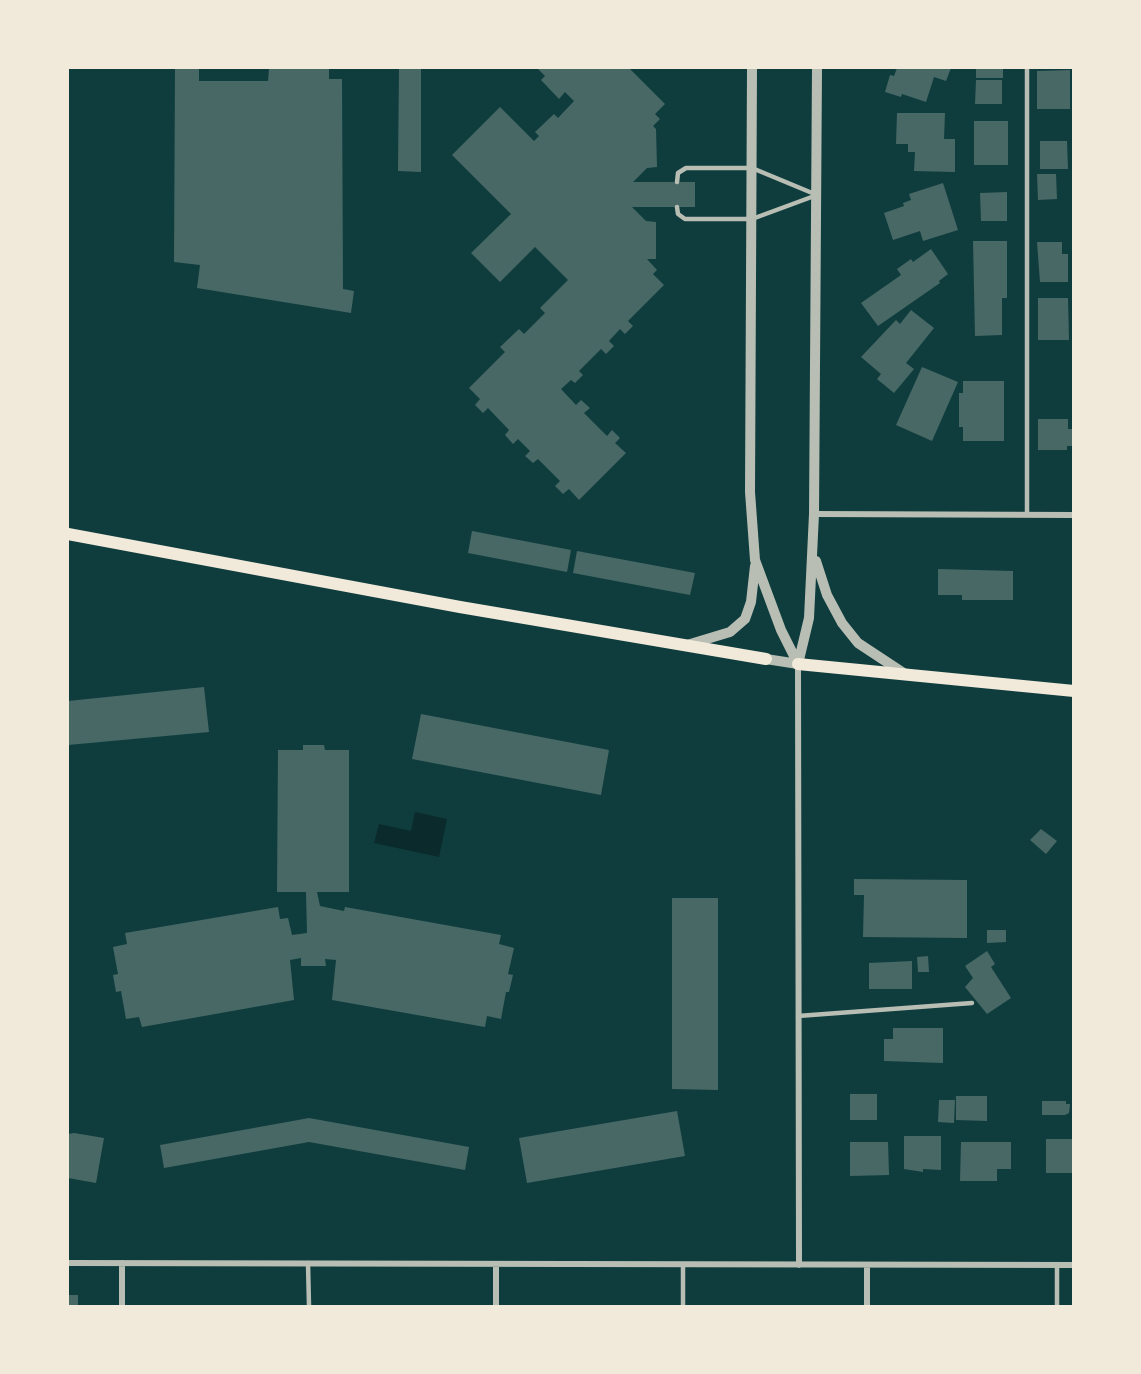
<!DOCTYPE html>
<style>
body{margin:0}
#map{position:relative;width:1141px;height:1374px;overflow:hidden;background:#0f3d3e;font-family:Arial,sans-serif}
canvas{display:block}
.frame{position:absolute;inset:0;border:69px solid #f1e9da;pointer-events:none}
</style>
<div id="map">
<canvas width="1141" height="1374"></canvas>
<div class="frame"></div>
</div>
<script>
const c = document.querySelector('canvas').getContext('2d');
c.lineJoin = 'round';
function paint(path, color) { c.fillStyle = color; c.fill(path, 'evenodd'); }
const shape = rows => new Path2D(rows.map(r => 'M' + r).join(''));
function stroke(path, color, width, dash) { c.strokeStyle = color; c.lineWidth = width; c.lineCap = dash ? 'butt' : 'round'; c.setLineDash(dash || []); c.stroke(path); }
const water = shape([
 [415,812,447,819,439,857,374,843,379,824,411,831]
]);
const building = shape([
 [175,68,199,68,199,81,268,81,269,69,329,69,329,79,342,79,343,289,354,291,351,313,197,288,200,265,174,262],
 [399,68,421,68,421,172,398,171],
 [537,68,629,68,665,104,655,114,660,119,653,126,656,129,657,167,647,168,633,182,695,182,695,207,632,207,646,221,656,222,656,259,647,259,657,270,653,274,664,285,628,321,633,326,625,334,620,329,609,341,614,346,606,354,601,349,579,371,583,375,575,383,571,380,561,389,576,405,581,400,590,408,584,413,607,436,612,430,620,438,615,443,626,453,579,500,569,489,563,494,555,486,560,481,538,459,533,463,525,456,530,451,518,439,513,444,505,435,509,430,488,408,483,413,475,405,480,399,469,388,505,352,500,347,519,329,524,334,545,313,540,308,568,280,535,247,500,282,471,253,511,214,452,155,500,107,534,141,539,136,535,132,554,114,558,118,574,101,565,92,559,99,541,80,545,76],
 [897,68,951,68,946,81,934,77,926,102,902,94,901,97,885,92,890,75,894,76],
 [976,68,1003,68,1003,78,976,78],
 [1070,70,1070,109,1037,109,1037,71],
 [976,80,1002,80,1002,104,975,104],
 [897,113,945,113,944,139,955,139,955,172,914,171,915,152,908,152,908,144,896,144],
 [974,121,1008,121,1008,165,974,165],
 [1040,141,1067,141,1068,169,1040,169],
 [1037,174,1056,174,1057,199,1038,200],
 [943,183,958,230,923,241,920,231,893,240,884,213,904,206,903,203,911,200,909,194],
 [1007,192,1007,221,981,221,980,193],
 [973,241,1007,241,1007,298,1002,298,1002,335,975,336],
 [1037,242,1062,242,1062,254,1068,254,1068,282,1040,282],
 [931,249,948,274,939,281,940,283,878,326,861,303,901,275,897,269,911,259,913,262],
 [1038,298,1068,298,1069,340,1038,340],
 [911,310,934,328,906,363,914,369,894,393,877,379,881,374,861,357,896,320,900,324],
 [922,367,958,382,932,441,896,425],
 [963,381,1004,381,1004,441,963,441,963,427,959,427,959,393,963,393],
 [1038,419,1068,419,1068,429,1074,429,1074,446,1067,446,1067,450,1038,450],
 [472,531,571,550,567,572,468,553],
 [577,551,695,573,690,595,573,573],
 [938,569,1013,571,1013,600,962,600,962,595,938,595],
 [204,687,209,732,68,745,68,701],
 [421,714,609,750,601,795,412,759],
 [303,745,324,745,325,750,349,750,349,892,317,892,320,906,344,911,345,907,501,935,499,944,514,948,508,974,513,975,509,992,506,992,501,1019,487,1016,485,1027,332,1000,336,960,325,959,326,966,301,966,301,958,290,960,294,1000,142,1027,139,1017,126,1019,121,991,116,992,113,975,118,974,113,947,127,944,125,933,278,907,280,919,288,918,292,935,307,933,306,892,277,892,278,750,303,750],
 [1041,829,1057,841,1046,854,1030,840],
 [854,879,967,880,967,938,863,937,864,895,854,895],
 [672,898,718,898,718,1090,672,1089],
 [987,930,1006,930,1006,942,987,943],
 [987,951,995,964,991,967,1011,998,987,1014,965,987,973,978,965,966],
 [928,956,929,972,918,972,917,957],
 [912,961,912,989,869,989,869,963],
 [893,1028,943,1028,943,1063,884,1061,884,1039,893,1039],
 [850,1094,877,1094,877,1120,850,1120],
 [956,1096,987,1096,987,1121,956,1120],
 [939,1100,955,1100,954,1123,938,1122],
 [1042,1101,1066,1101,1066,1104,1070,1104,1069,1113,1065,1115,1042,1115],
 [677,1111,685,1156,527,1183,519,1138],
 [309,1118,469,1147,465,1170,309,1142,164,1168,160,1145],
 [74,1133,104,1138,96,1183,68,1178,68,1134],
 [904,1136,941,1136,941,1170,923,1169,923,1172,904,1169],
 [1046,1139,1074,1139,1074,1173,1046,1173],
 [850,1142,888,1142,889,1175,850,1176],
 [961,1142,1011,1142,1011,1169,997,1169,997,1181,960,1181],
 [68,1295,78,1295,78,1306,68,1306]
]);
const service = shape([
 [677,182,678,173,686,168,752,168,817,195,752,219,685,219,678,214,677,207],
 [1027,515,1027,68],
 [798,1016,972,1003],
 [308,1263,309,1306],
 [1057,1265,1057,1306],
 [683,1306,683,1264]
]);
const minor = shape([
 [814,514,1074,515],
 [798,664,799,1265],
 [68,1263,1074,1265],
 [867,1265,867,1306],
 [122,1306,122,1263],
 [496,1306,496,1264]
]);
const tertiary = shape([
 [752,68,750,492,755,560,781,630,798,664],
 [816,561,827,595,842,623,858,643,905,674],
 [687,645,730,632,745,619,751,602,755,566],
 [766,659,798,664],
 [798,664,809,618,814,514,817,68]
]);
const secondary = shape([
 [68,534,460,607,766,659],
 [798,664,1074,691]
]);
paint(water, '#0a2a2b');
paint(building, '#486865');
stroke(service, '#b8beb3', 4.5);
stroke(minor, '#b8beb3', 6);
stroke(tertiary, '#b8beb3', 10);
stroke(secondary, '#f1e9da', 12);
</script>
